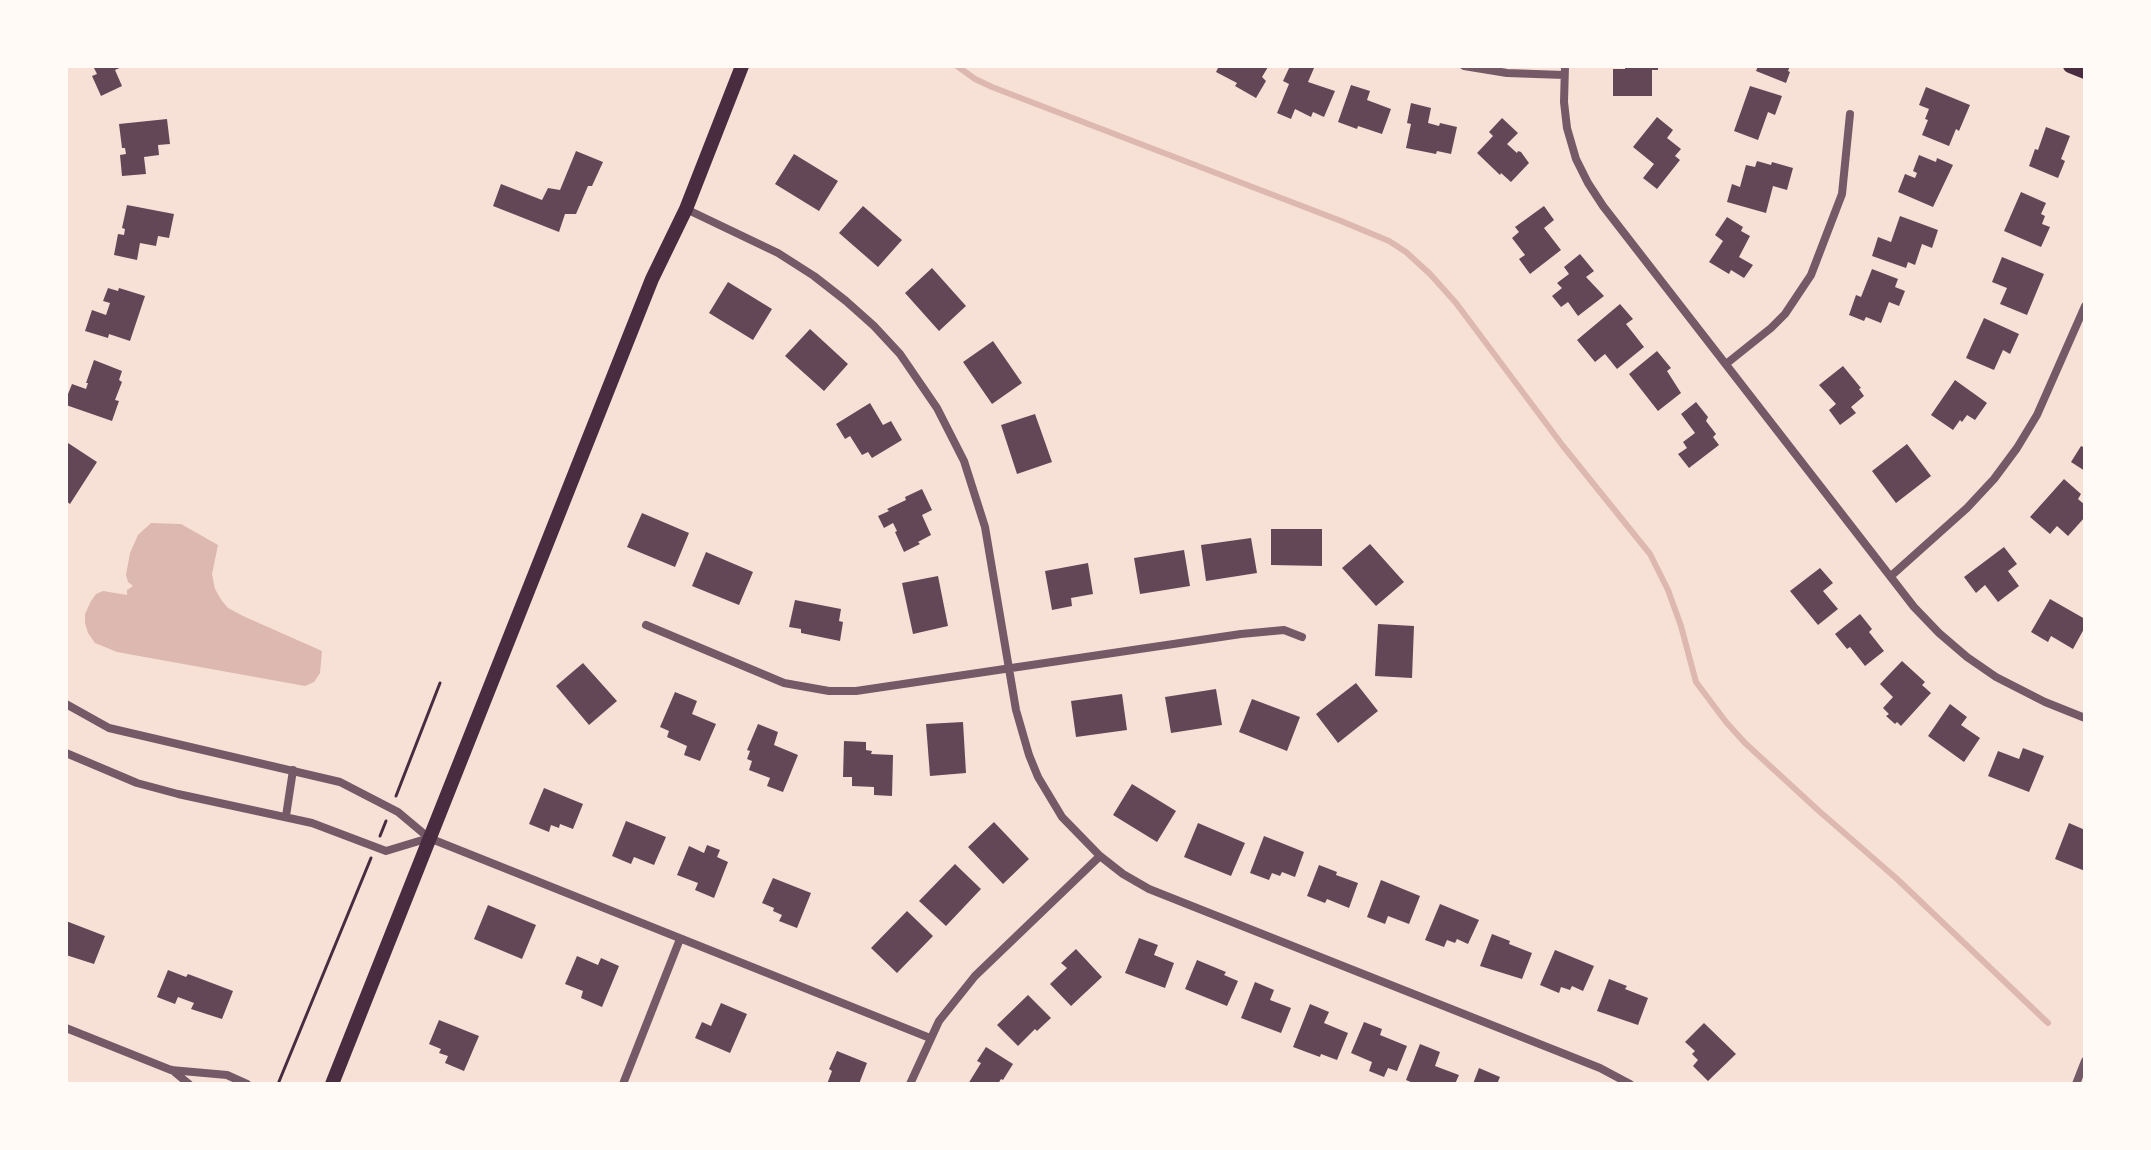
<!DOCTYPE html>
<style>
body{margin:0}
#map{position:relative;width:2151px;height:1150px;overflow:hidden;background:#f7e1d7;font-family:Quicksand,sans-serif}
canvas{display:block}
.frame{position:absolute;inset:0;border:68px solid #fffaf5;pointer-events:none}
</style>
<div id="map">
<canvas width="2151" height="1150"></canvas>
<div class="frame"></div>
</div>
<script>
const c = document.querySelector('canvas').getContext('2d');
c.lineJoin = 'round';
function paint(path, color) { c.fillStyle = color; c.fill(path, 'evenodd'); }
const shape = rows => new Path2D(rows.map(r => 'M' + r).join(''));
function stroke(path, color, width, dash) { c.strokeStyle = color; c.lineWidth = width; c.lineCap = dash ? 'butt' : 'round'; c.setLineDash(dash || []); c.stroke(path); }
const water = shape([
 [151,523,181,524,218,545,212,574,215,589,222,601,228,608,243,616,322,651,320,673,314,682,305,686,117,652,95,643,88,633,85,623,85,614,91,601,96,594,103,591,127,595,127,590,133,586,128,582,126,575,130,553,138,535]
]);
const stream = shape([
 [957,66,975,79,992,87,1341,221,1389,241,1406,252,1430,274,1456,303,1563,446,1650,554,1668,590,1681,626,1696,682,1726,722,1745,743,1819,811,1896,878,2048,1023]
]);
const building = shape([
 [93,66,124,66,115,70,122,86,101,96,92,76,97,74],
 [1219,66,1267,66,1268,67,1262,77,1266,81,1256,98,1235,86,1237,83,1216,72],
 [1290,66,1309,66,1314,68,1308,82,1335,91,1324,117,1313,112,1311,117,1295,109,1291,119,1277,113,1289,84,1283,81],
 [1625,66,1658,66,1658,70,1652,70,1652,96,1613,96,1613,69,1625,69],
 [1758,66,1790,66,1788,71,1790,72,1786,83,1756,71],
 [1351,85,1370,91,1367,100,1391,109,1382,134,1358,126,1357,129,1338,122],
 [1750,86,1782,96,1775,115,1768,112,1758,140,1734,131],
 [1926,87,1970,105,1959,131,1956,129,1949,146,1922,135,1928,120,1925,119,1929,109,1919,105],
 [1411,103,1431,108,1428,123,1439,126,1440,123,1457,127,1451,154,1437,151,1436,154,1406,148,1411,124,1407,123],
 [1657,117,1673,130,1667,138,1681,149,1675,156,1680,160,1657,189,1643,178,1654,164,1633,147],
 [1502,118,1518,133,1507,144,1517,153,1518,151,1521,152,1529,163,1511,182,1501,173,1500,175,1477,153,1493,136,1489,132],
 [167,119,170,144,158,145,159,155,144,157,146,174,122,176,120,155,126,154,125,148,122,148,119,124],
 [2046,127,2070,136,2061,159,2065,161,2058,178,2029,166,2035,149,2038,150],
 [576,151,603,162,592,186,588,186,576,214,565,214,559,232,493,206,501,184,542,200,548,188,560,190],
 [794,154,838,181,819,211,775,184],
 [1919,155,1936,162,1937,158,1953,165,1933,207,1898,192,1905,174,1915,178,1917,173,1913,171],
 [1757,161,1771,165,1772,162,1793,168,1787,190,1773,186,1766,213,1727,202,1732,184,1740,187,1746,165,1755,167],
 [2021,192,2046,203,2041,214,2045,216,2042,224,2050,227,2041,247,2004,231],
 [127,205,174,214,169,238,158,236,156,246,140,243,137,260,114,255,118,234,124,235,125,229,122,228],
 [863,206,902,240,878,267,839,233],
 [1544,206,1554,220,1544,228,1561,250,1530,274,1519,259,1525,255,1512,238,1519,232,1515,227],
 [1900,216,1938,230,1932,248,1922,244,1915,265,1908,262,1906,268,1872,256,1878,237,1891,242],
 [1727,217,1743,227,1741,231,1750,236,1739,257,1753,265,1744,278,1731,270,1729,274,1709,262,1723,241,1715,235],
 [1580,254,1594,271,1586,277,1604,296,1578,316,1568,302,1561,307,1552,296,1562,288,1557,283,1569,274,1564,267],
 [2002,257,2044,274,2027,315,2000,304,2007,288,1992,282],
 [932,268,966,306,939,331,905,293],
 [1872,269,1898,279,1895,287,1905,291,1899,306,1889,302,1881,323,1866,317,1864,321,1849,315,1856,295,1861,297],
 [728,282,772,309,753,340,709,313],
 [108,288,118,291,119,288,145,296,130,341,109,334,108,338,85,331,92,310,106,315,110,303,103,301],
 [1620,304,1633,319,1626,324,1644,347,1617,369,1605,354,1595,362,1577,340],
 [1984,318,2019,334,2010,354,2003,350,1994,370,1966,358],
 [810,329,848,364,824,391,785,356],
 [993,341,1022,383,992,404,963,362],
 [1657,351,1671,368,1667,371,1681,393,1658,411,1629,374],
 [94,360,122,371,119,380,122,382,115,400,119,401,112,421,66,405,66,399,72,384,86,389,88,383,86,383],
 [1843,366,1861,388,1859,389,1864,396,1851,407,1856,413,1840,425,1829,410,1836,404,1819,385],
 [1955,380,1987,403,1975,420,1967,415,1962,422,1960,420,1953,430,1931,415],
 [1696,402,1708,417,1706,421,1716,434,1713,437,1719,445,1689,468,1678,454,1687,448,1683,442,1695,433,1681,414],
 [870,403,883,425,891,421,902,440,872,458,868,452,862,455,850,436,845,439,836,424],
 [1035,414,1052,462,1017,474,1001,425],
 [68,443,97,462,70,504,66,501,66,446],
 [1907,444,1931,476,1896,503,1872,471],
 [2081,446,2085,448,2085,471,2071,462],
 [2064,479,2081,494,2078,499,2085,505,2085,517,2068,536,2057,526,2050,534,2030,517],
 [922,489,932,510,922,515,931,535,918,542,920,544,904,552,895,532,897,531,893,523,884,528,878,516,889,511,887,509,906,500,905,497],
 [642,513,689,533,675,567,627,547],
 [1271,529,1322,529,1322,566,1271,565],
 [1251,538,1257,573,1206,581,1201,545],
 [1370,544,1404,582,1376,606,1342,568],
 [2004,547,2017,564,2008,571,2019,586,1998,602,1985,585,1976,593,1964,577],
 [1184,550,1190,586,1140,594,1134,558],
 [706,552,753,572,739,605,692,586],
 [1088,563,1093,594,1071,598,1072,606,1052,610,1045,571],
 [1820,568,1833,583,1823,591,1838,609,1818,625,1790,591],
 [938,576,948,626,913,634,902,583],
 [2050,599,2085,619,2085,627,2073,649,2051,636,2048,642,2031,632],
 [795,600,841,609,839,621,843,622,840,641,801,633,801,629,789,627],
 [1860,614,1872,629,1869,632,1884,651,1865,666,1850,647,1847,649,1835,634],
 [1378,624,1414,626,1412,678,1375,676],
 [1902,661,1925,682,1922,685,1931,693,1901,726,1897,722,1895,724,1886,716,1889,714,1883,708,1893,697,1880,684],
 [583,663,617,701,589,725,556,686],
 [1356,683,1378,711,1338,743,1316,714],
 [1216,689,1222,725,1171,733,1165,697],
 [675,692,697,701,692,714,716,724,700,761,684,755,687,746,667,737,669,731,660,727],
 [1122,694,1127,730,1076,737,1071,701],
 [1252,699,1300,717,1287,751,1239,732],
 [1950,704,1967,717,1961,725,1980,738,1964,762,1928,736],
 [963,722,966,773,930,776,926,724],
 [758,724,778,732,774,745,798,755,783,792,767,786,770,778,749,770,752,761,747,759,750,751,747,750],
 [844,741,866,742,866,750,872,751,871,754,893,755,892,796,874,795,874,787,852,786,852,777,843,777],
 [2023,748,2044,756,2029,792,1988,776,1998,751,2019,759],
 [1132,784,1176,811,1157,842,1113,815],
 [544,788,583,804,573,829,560,824,559,828,551,825,549,832,529,824],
 [626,821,666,837,654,865,634,857,631,864,612,856],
 [994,822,1029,859,1003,884,968,847],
 [1198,823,1245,843,1231,876,1184,857],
 [2069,823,2085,830,2085,871,2055,859],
 [1264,836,1304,852,1295,877,1282,872,1280,876,1272,873,1269,880,1250,873],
 [707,845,720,850,717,857,728,862,714,898,695,890,698,883,677,875,689,846,704,853],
 [955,864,981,889,946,926,919,901],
 [1319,865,1337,872,1336,875,1358,883,1349,908,1327,899,1325,903,1307,896],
 [773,878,811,893,797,928,779,921,782,915,773,911,774,908,762,903],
 [1381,880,1420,896,1409,924,1388,916,1385,924,1367,917],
 [1440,904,1479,920,1468,944,1457,939,1455,943,1447,940,1444,947,1425,940],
 [488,905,536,925,522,959,474,939],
 [907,911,933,936,897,973,871,948],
 [66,921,105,936,94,964,66,955],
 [1492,934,1510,941,1509,944,1532,953,1522,979,1480,966],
 [1139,938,1158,945,1154,955,1174,963,1165,988,1125,973],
 [1076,949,1102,977,1071,1006,1050,984,1067,968,1061,963],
 [1555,950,1594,966,1583,991,1572,986,1570,990,1561,987,1559,993,1540,985],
 [577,956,598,965,601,958,619,966,602,1007,581,998,583,991,565,984],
 [1197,960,1226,972,1224,975,1238,981,1227,1006,1185,989],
 [168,970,186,977,188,974,233,991,222,1019,191,1009,194,1003,178,997,175,1004,157,997],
 [1609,979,1627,986,1625,989,1648,998,1638,1025,1597,1011],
 [1255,982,1274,990,1270,1000,1291,1008,1281,1033,1241,1018],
 [1028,995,1051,1018,1037,1031,1035,1029,1018,1046,997,1025],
 [721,1003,747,1014,730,1053,695,1038,702,1022,711,1026],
 [1310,1004,1329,1012,1324,1023,1348,1033,1337,1060,1321,1054,1320,1057,1293,1047],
 [439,1020,479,1036,464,1071,445,1063,448,1056,439,1053,441,1049,429,1044],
 [1364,1022,1382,1029,1380,1035,1407,1046,1397,1071,1388,1068,1384,1077,1369,1071,1372,1062,1351,1053],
 [1704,1023,1736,1054,1708,1081,1693,1066,1698,1060,1692,1054,1695,1051,1685,1042],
 [1420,1044,1440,1052,1435,1066,1459,1075,1455,1084,1413,1084,1413,1083,1406,1080],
 [986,1047,1013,1064,1003,1080,1001,1079,998,1084,968,1084,981,1063,977,1061],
 [837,1051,867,1063,859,1084,827,1084,832,1071,829,1069],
 [1479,1068,1500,1077,1497,1084,1473,1084]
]);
const path = shape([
 [396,796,440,683],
 [380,836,386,821],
 [278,1084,371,858]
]);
const minor = shape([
 [1464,66,1507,73,1564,75],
 [1565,66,1564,102,1567,128,1576,159,1588,183,1603,206,1914,607,1939,633,1967,657,1996,677,2045,702,2085,718],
 [686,209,778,253,814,276,846,301,874,326,900,354,937,408,964,461,985,527,1016,710,1029,755,1038,777,1062,817,1100,856,1123,874,1149,889,1600,1068,1630,1084],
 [1726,364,1771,328,1785,314,1811,275,1842,194,1850,114],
 [1891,576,1967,508,1994,479,2017,448,2037,415,2085,306],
 [646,625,784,683,829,691,856,691,1241,634,1284,630,1302,637],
 [66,704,109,728,340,782,398,812,429,838,930,1038],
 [66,753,137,783,178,794,312,823,386,851,429,838],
 [286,816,293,770],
 [66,1028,171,1070,227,1075,247,1084],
 [172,1070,189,1084],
 [623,1084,680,939],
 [910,1084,939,1021,975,976,1100,856],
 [2076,1084,2085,1061]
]);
const secondary = shape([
 [2070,66,2085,72],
 [332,1084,652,279,686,209,742,66]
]);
paint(water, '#dcb8b0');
stroke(stream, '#dcb8b0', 6);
paint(building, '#644757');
stroke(path, '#4a2c40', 3);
stroke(minor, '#755966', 8);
stroke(secondary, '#4a2c40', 14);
</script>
